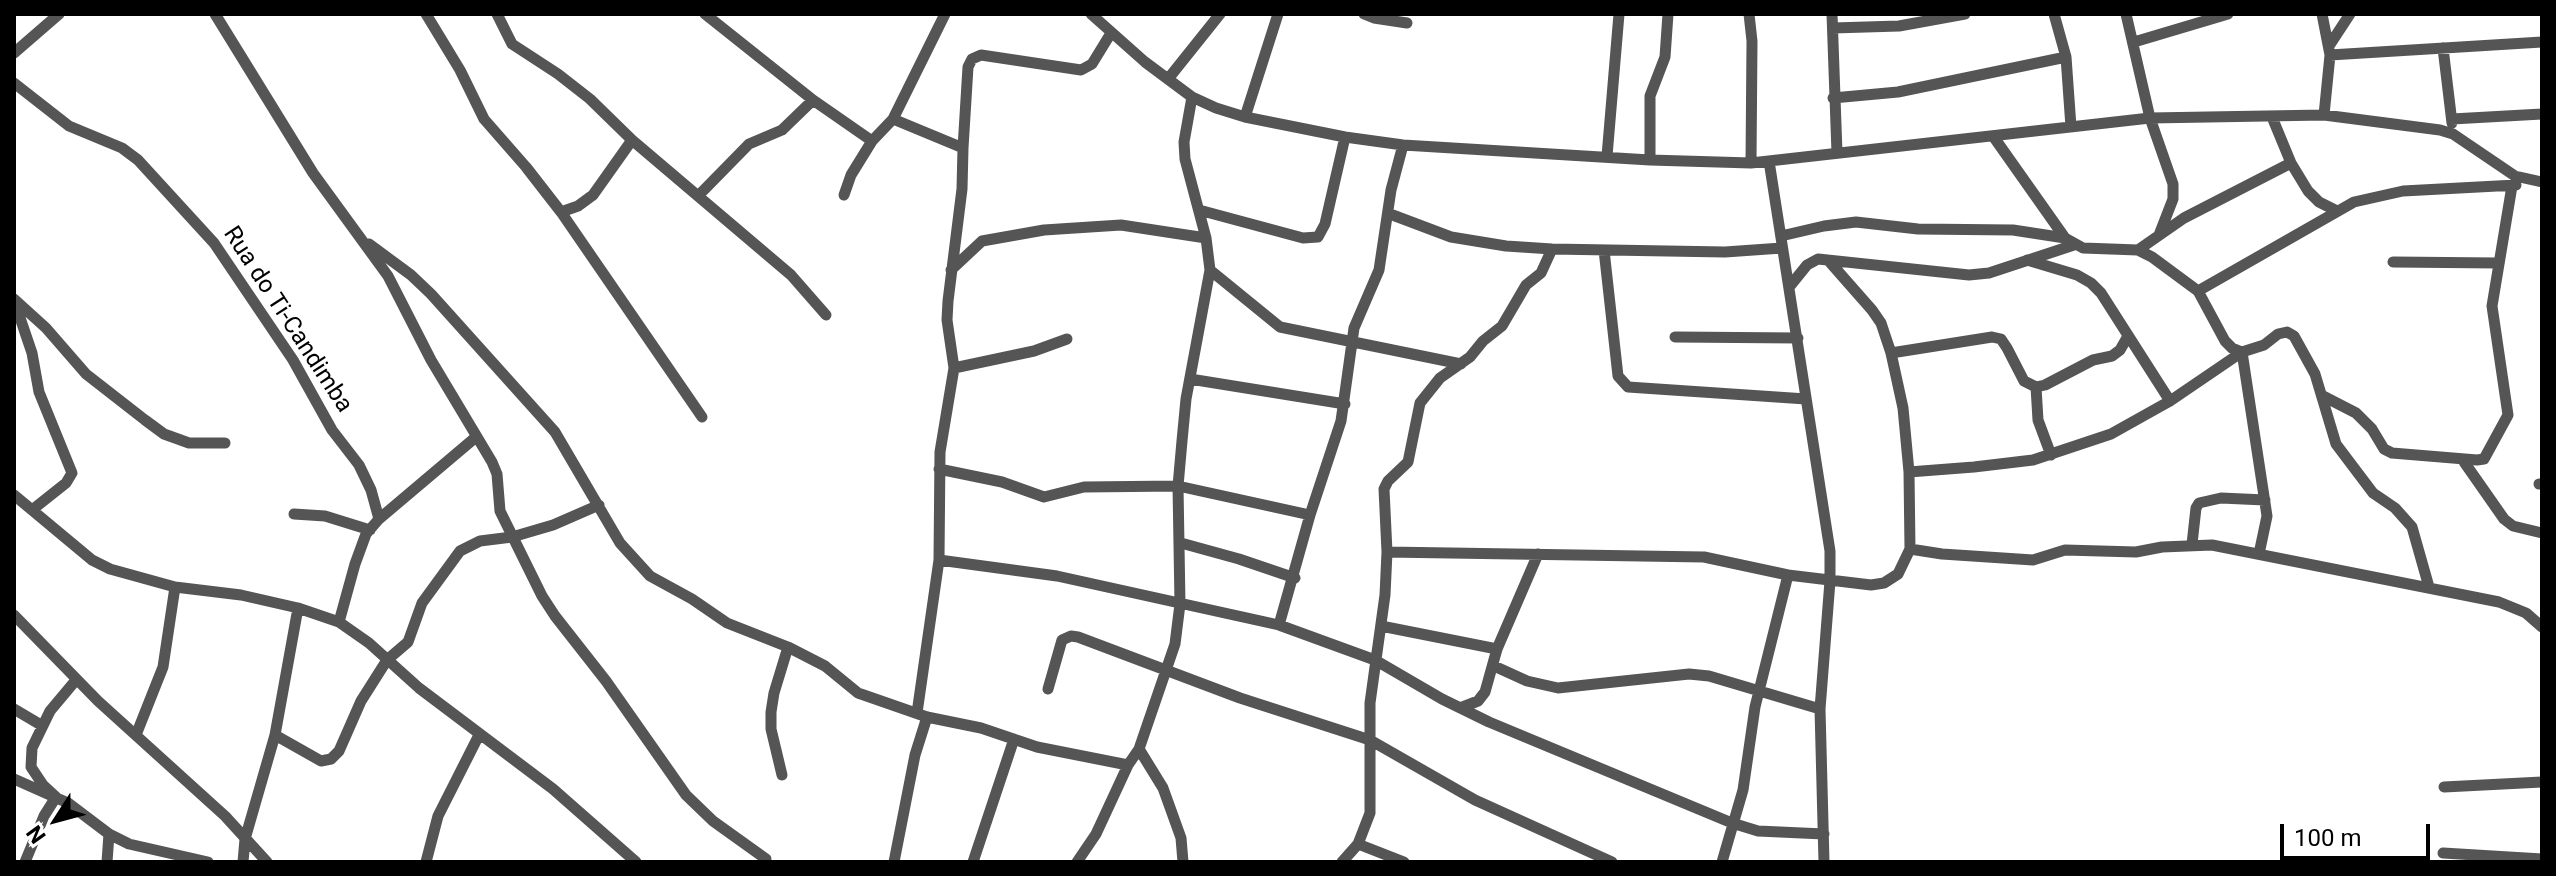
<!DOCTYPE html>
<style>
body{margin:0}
#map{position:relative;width:2556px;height:876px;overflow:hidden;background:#fff;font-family:Roboto,sans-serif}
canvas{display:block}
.frame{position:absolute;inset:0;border:16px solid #000;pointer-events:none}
.north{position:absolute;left:16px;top:780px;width:80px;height:80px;-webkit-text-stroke:6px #fff;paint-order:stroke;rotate:234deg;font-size:22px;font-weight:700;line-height:32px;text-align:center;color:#000}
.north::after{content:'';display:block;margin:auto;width:28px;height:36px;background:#000;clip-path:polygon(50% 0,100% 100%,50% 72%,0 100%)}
.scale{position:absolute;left:2280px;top:824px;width:150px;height:36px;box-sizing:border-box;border:4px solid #000;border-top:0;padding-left:10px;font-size:24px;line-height:28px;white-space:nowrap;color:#000;-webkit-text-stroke:6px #fff;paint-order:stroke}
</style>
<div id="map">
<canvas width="2556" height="876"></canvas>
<div class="frame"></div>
<div class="north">N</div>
<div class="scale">100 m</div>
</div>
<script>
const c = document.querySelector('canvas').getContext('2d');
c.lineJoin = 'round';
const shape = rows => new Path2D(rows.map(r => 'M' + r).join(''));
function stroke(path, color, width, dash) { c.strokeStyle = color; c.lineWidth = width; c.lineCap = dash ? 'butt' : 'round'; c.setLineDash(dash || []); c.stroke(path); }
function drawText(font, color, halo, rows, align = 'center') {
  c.font = font + ' Roboto,sans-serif'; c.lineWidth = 6; c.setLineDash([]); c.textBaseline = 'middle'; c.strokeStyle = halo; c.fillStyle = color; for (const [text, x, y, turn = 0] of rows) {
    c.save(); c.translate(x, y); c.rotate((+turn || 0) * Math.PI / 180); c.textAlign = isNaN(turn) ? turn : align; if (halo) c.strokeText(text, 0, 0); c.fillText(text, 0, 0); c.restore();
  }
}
const minor = shape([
 [215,14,313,173,388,276,431,360,492,462,497,474,500,511,542,596,555,616,606,681,686,795,713,821,766,859],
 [426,14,460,70,484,119,526,167,561,212,702,417],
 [497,14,512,44,558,74,590,99,632,140,791,275,826,315],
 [705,14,813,100],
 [1091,14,1145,62,1192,97,1216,108,1245,117,1345,137,1403,145,1650,160,1751,163,2150,118,2324,115,2440,130,2453,134,2515,176,2542,182],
 [1364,14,1374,18,1407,23],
 [1749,14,1752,41,1751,163],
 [1832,14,1837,153],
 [2054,14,2066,57,2071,127],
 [2126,14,2150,118,2173,184,2173,199,2159,235],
 [2322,14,2330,55,2324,115],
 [1833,28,1899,26,1965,14],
 [2134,42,2228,14],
 [2329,46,2350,14],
 [2443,48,2452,123],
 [14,53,59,14],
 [2330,55,2542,42],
 [1168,79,1220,14],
 [14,83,69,126,122,148,138,160,214,243,293,360,332,430,359,465,371,490,379,519],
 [1833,98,1898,92,2066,57],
 [1245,117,1278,14],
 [893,119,963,148,962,189,948,301,947,320,954,368,940,452,939,560,917,713],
 [2452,119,2542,114],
 [1993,136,2065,238,2083,248,2138,250,2152,257,2198,291,2225,341,2232,348,2242,352],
 [963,148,968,67,972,59,981,55,1081,70,1092,64,1111,33],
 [1607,156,1619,14],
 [1650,160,1650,96,1665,57,1668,14],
 [1769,161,1830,551,1830,581,1820,709,1824,862],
 [2291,163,2308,191,2319,202,2335,210],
 [844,195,851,175,872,141],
 [698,196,749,144,782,130,813,100,872,141,893,119,945,14],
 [1199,210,1303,238,1318,237,1325,224,1345,137],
 [561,212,578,206,593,195,632,140],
 [1390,214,1451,237,1506,246,1552,249,1725,252,1782,248],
 [1781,236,1824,226,1856,222,1918,229,2013,230,2065,238],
 [369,244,411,275,431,294,555,432,620,543,650,576,692,599,727,623,788,647,825,666,858,693,927,717,981,728,1037,747,1128,765],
 [1604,250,1618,376,1628,387,1806,399],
 [2138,250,2184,218,2291,163,2272,117],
 [2027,260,2077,275,2091,283,2101,293,2170,401],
 [2393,262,2498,263],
 [951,270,982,241,1044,230,1121,225,1206,238],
 [1210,270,1280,327,1461,364],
 [1790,286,1807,265,1818,259,1969,275,1989,273,2074,245],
 [2198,291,2354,202,2403,191,2516,185],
 [14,299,46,328,86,374,145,420,164,434,189,443,225,443],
 [14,300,32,353,39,392,72,473,66,483,32,510],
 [1675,337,1798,338],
 [2242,352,2267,516,2259,554],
 [1891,353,1992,337,2001,339,2007,348,2024,381,2036,387,2045,385,2093,360,2112,356,2120,350,2128,336],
 [954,368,1034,351,1067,339],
 [1190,379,1345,404],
 [2036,387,2038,420,2051,455],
 [2323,396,2356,413,2372,429,2384,449,2392,453,2477,460,2484,459,2508,415,2492,306,2512,186],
 [2462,459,2504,519,2513,526,2542,533],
 [939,469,1002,482,1044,497,1084,487,1178,486,1310,515],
 [1909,472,1974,467,2033,460,2111,434,2170,401,2242,352,2264,345,2278,334,2287,332,2294,336,2315,374,2336,444,2373,493,2395,508,2412,527,2429,587],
 [2539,484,2542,484],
 [14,495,92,560,110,569,175,587,241,595,298,608,339,622,369,643,419,688,553,789,636,862],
 [294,514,325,516,370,530],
 [1181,543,1239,559,1295,578],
 [2192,544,2196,508,2199,503,2221,498,2265,500],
 [1910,549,1942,554,2033,560,2065,550,2136,552,2162,547,2212,545,2499,602,2526,613,2542,627],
 [1387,552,1704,557,1788,575],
 [939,560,1057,576,1279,625,1375,660,1442,699,1489,722,1732,823,1758,831,1824,834],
 [14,615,98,701,225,816,267,862],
 [339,622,355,564,366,534,379,519,476,437],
 [1279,625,1310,515,1341,421,1354,328,1379,270,1391,190,1403,145],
 [1381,626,1497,649],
 [1494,666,1527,681,1558,688,1689,674,1709,676,1820,709],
 [1048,689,1062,640,1071,636,1078,637,1240,698,1370,740,1475,800,1612,862],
 [1460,708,1478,701,1485,692,1497,649,1538,554],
 [14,709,41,725],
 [136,735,163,667,175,587],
 [275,735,321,761,331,759,339,751,361,701,387,660,408,642,422,603,460,551,480,541,512,537,553,525,599,505],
 [1139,749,1163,788,1181,838,1183,862],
 [782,775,771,729,771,712,774,693,788,647],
 [14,779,68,803,109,834,129,844,208,862],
 [2444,787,2542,782],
 [1358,844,1404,862],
 [2443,853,2542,859],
 [25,862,44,816,56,797,43,785,31,767,32,748,50,711,76,680],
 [107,862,109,834],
 [243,862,245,839,275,735,298,608],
 [426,862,438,816,479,735],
 [894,862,915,755,927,717],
 [973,862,1014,739],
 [1077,862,1096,834,1128,765,1139,749,1175,644,1180,604,1178,486,1182,441,1186,399,1210,270,1206,238,1185,159,1184,142,1192,97],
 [1342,862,1358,844,1370,813,1370,703,1385,595,1387,552,1384,489,1388,481,1408,462,1420,403,1440,378,1470,357,1483,341,1502,326,1526,285,1541,273,1552,249],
 [1722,862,1743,790,1755,707,1788,575,1871,585,1884,583,1898,574,1910,549,1909,472,1903,408,1891,353,1881,323,1872,310,1828,260]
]);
const streetNames = [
 ["Rua do Ti-Candimba",287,320,57]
];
stroke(minor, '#555', 11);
drawText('24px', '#000', '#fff', streetNames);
</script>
